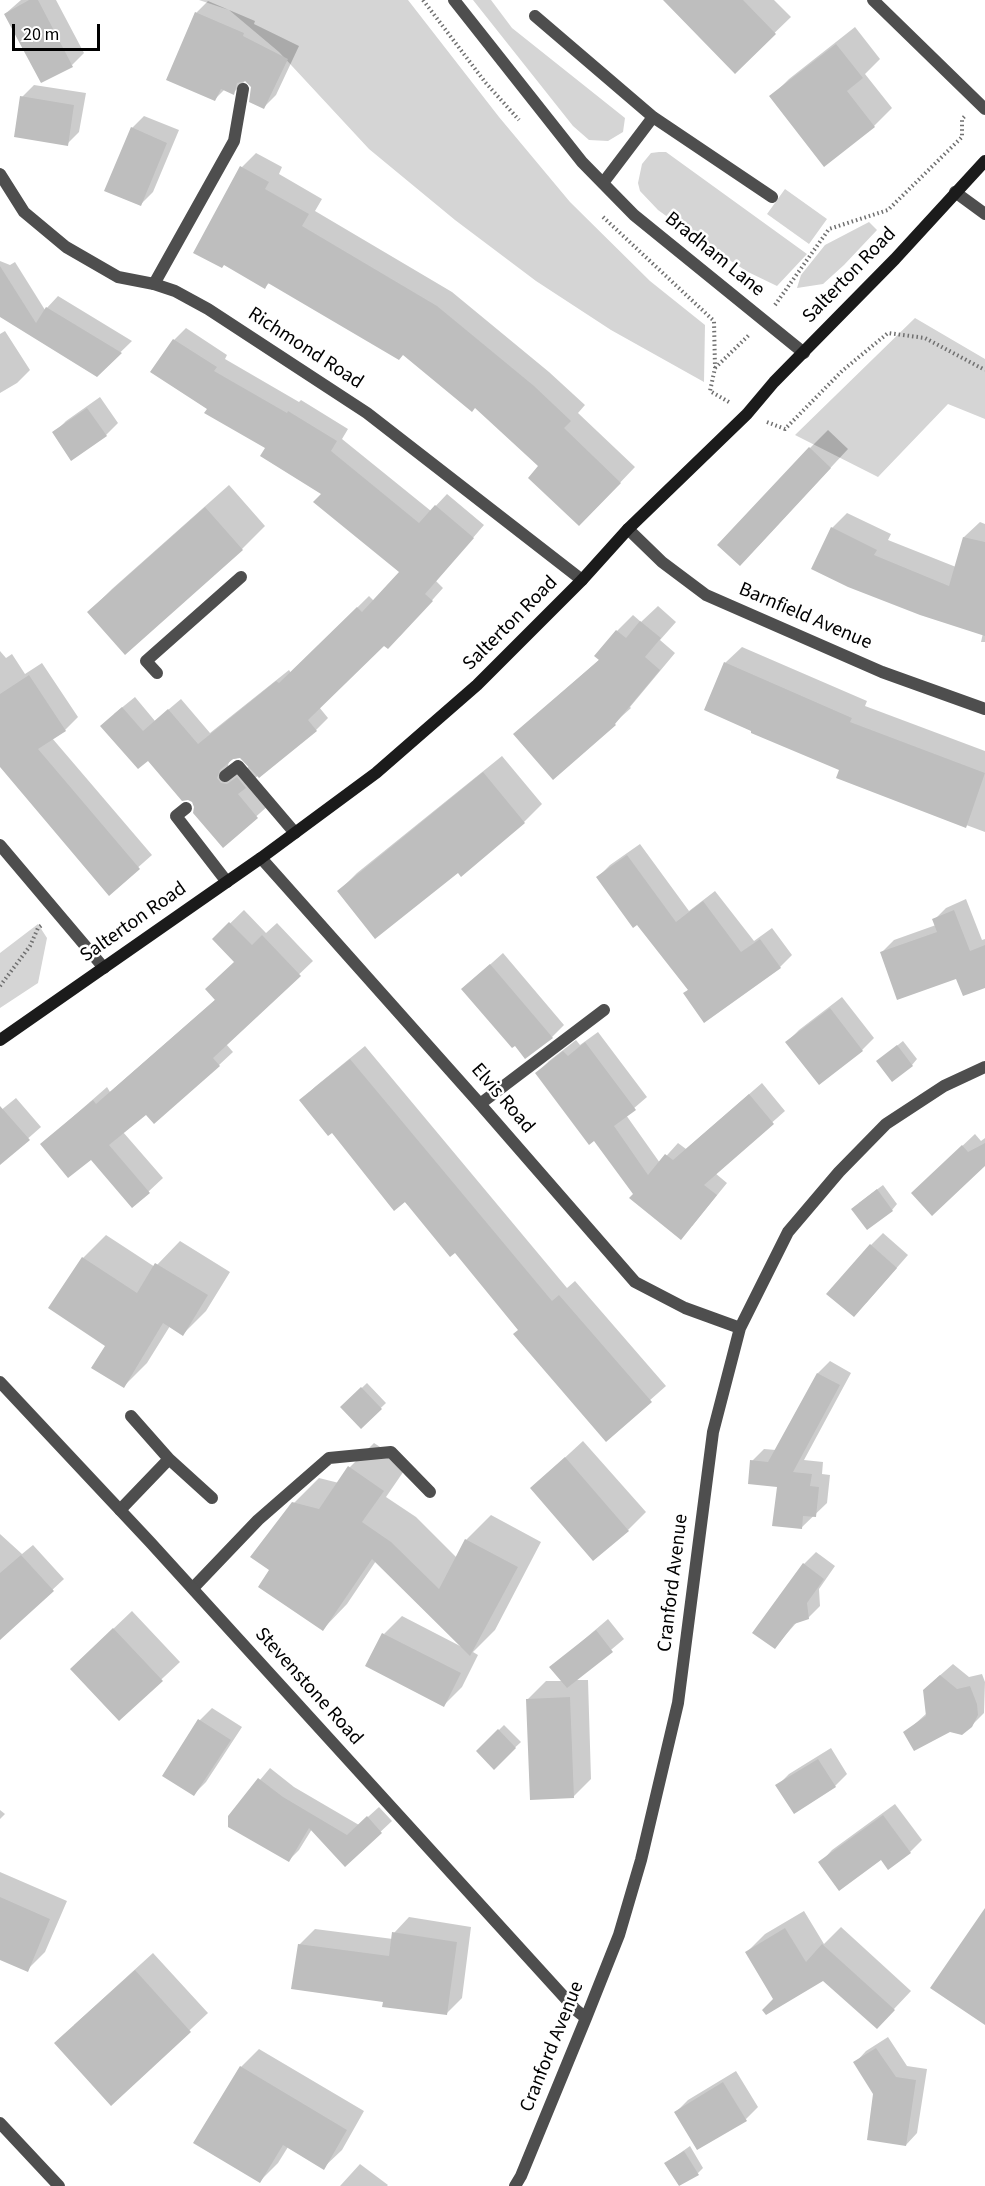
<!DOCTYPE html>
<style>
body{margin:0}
#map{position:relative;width:985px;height:2186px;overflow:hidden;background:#fff;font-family:"Source Sans 3",sans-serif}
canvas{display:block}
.scale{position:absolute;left:12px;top:24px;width:88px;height:27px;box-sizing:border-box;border:3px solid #000;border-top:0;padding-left:8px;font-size:18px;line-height:21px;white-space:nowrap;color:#000;-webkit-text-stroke:4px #fff;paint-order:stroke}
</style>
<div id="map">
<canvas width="985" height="2186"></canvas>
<div class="scale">20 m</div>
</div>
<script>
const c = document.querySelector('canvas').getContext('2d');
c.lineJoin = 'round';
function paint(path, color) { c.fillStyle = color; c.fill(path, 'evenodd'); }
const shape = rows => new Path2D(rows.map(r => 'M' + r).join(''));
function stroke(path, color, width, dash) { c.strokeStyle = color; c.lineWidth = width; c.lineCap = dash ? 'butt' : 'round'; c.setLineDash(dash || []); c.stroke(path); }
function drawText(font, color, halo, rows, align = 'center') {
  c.font = font + ' "Source Sans 3",sans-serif'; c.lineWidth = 5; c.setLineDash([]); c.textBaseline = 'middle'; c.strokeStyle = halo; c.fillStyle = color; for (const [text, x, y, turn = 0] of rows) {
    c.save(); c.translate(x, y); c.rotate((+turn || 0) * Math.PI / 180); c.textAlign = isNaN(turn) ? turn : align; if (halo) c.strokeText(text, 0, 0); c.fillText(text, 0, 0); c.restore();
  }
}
const green = shape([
 [199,0,408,0,499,117,570,202,650,281,705,325,704,382,611,330,536,281,455,220,369,149,279,52,229,10],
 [473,0,491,0,512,28,625,118,623,132,608,141,589,140,573,126],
 [659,152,666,152,807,254,777,286,748,272,709,247,658,210,640,191,638,183,642,164,651,153],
 [785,189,827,219,809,244,767,214],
 [869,222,877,230,844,265,823,284,797,288,801,275,825,245],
 [915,318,985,359,985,419,948,404,878,477,795,435],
 [38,924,47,938,38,983,0,1008,0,953]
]);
const shadow = shape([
 [21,0,56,0,84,53,72,65,5,14],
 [665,0,774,0,791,17,735,71],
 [208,1,255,21,254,24,299,46,276,95,264,107,252,86,246,80,233,93,225,89,215,99,196,13],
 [855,27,880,59,865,74,892,108,874,126,824,165,771,97,789,79],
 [34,85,86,93,79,132,67,144,22,97],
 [144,116,179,130,153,192,141,204,132,128],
 [256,153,282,167,279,174,322,199,315,211,452,292,549,372,585,405,578,413,635,467,594,510,541,466,476,406,404,354,270,282,265,287,242,167],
 [0,261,10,265,15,262,45,310,58,296,132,341,97,375,0,316],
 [186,328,227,355,225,359,299,402,301,400,348,429,342,439,431,511,447,494,484,525,436,581,443,588,400,636,384,643,319,707,328,718,316,730,250,782,269,805,223,846,193,801,114,714,135,697,155,721,181,699,210,733,289,670,291,673,369,596,374,601,401,572,323,493,267,448,152,372,174,340],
 [241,757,250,766,240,773,233,772,228,765,230,760],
 [5,331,30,370,17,383,0,393,0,334],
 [100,397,118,423,106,435,54,433,66,421],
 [828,430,848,449,758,546,810,448],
 [229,485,265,526,242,549,89,612,112,589],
 [847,513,891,534,888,540,956,567,964,537,980,522,985,524,985,642,981,642,983,633,832,528],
 [658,606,676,622,660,640,675,653,630,707,631,708,553,778,515,734,600,659,617,631,633,615,641,622],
 [742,647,867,701,865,706,985,751,985,832,838,777,841,769,725,663],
 [0,651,6,658,12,654,25,674,42,663,78,717,65,730,52,738,152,855,109,893,0,765],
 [502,756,542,804,524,822,461,875,458,871,339,891,357,873],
 [640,844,689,911,715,891,754,941,772,928,792,955,780,967,685,993,689,989,638,923,598,877,610,865],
 [966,899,982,940,985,939,985,986,882,952,894,940,936,925,934,920,946,908],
 [244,910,266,933,277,923,313,961,226,1044,233,1052,219,1065,154,1122,146,1113,123,1132,163,1178,133,1206,91,1158,42,1144,107,1087,110,1092,216,999,235,962,214,939],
 [503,953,564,1025,552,1037,463,989],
 [842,997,874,1038,862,1050,787,1042,799,1030],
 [598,1032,647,1097,626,1115,660,1163,678,1143,686,1149,762,1083,785,1111,715,1173,727,1183,692,1226,634,1194,595,1139,537,1073,549,1061,576,1040,580,1045],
 [903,1041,917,1059,912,1065,884,1056],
 [365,1046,567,1288,575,1281,666,1386,606,1439,455,1251,301,1100,316,1086],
 [16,1098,41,1127,0,1163,0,1111],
 [975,1134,981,1141,985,1138,985,1164,925,1181],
 [883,1185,897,1204,892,1210,859,1203],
 [883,1233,908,1255,866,1303,871,1245],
 [106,1235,155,1267,180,1241,230,1272,206,1311,183,1334,170,1326,147,1363,124,1386,107,1345,83,1258],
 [830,1361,851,1373,804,1460,823,1462,822,1474,830,1475,827,1503,801,1528,778,1486,752,1461,764,1449,776,1450,818,1373],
 [367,1383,386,1403,361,1427,342,1407],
 [583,1441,646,1512,628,1530,532,1488],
 [374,1443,408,1465,386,1497,416,1517,457,1558,466,1540,491,1515,541,1542,495,1630,473,1652,478,1655,462,1687,444,1705,384,1634,402,1616,462,1647,376,1561,347,1604,323,1629,271,1569,294,1503,319,1478,339,1483,350,1467],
 [0,1534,22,1554,33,1545,64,1579,10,1629,0,1618],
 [816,1552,835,1566,819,1589,820,1606,808,1618,797,1622,774,1648,804,1564],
 [132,1611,180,1662,119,1719,90,1651],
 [608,1619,624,1639,575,1680,588,1680,591,1779,573,1797,528,1699,546,1681,563,1681,552,1667],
 [953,1664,969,1677,982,1674,985,1682,984,1713,971,1726,949,1730,905,1733,927,1713,937,1678],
 [212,1708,242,1727,206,1782,194,1794,200,1720],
 [504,1725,521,1742,494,1767,478,1751],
 [831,1748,847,1774,835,1786,777,1786,789,1774],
 [270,1768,294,1787,359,1825,379,1807,392,1821,345,1865,312,1829,299,1850,288,1861,229,1817],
 [895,1804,922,1840,910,1852,881,1858,820,1863,832,1850],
 [0,1810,5,1814,0,1819],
 [0,1872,67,1901,45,1952,27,1970,0,1959],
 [804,1911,824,1944,841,1927,911,1991,877,2027,823,1979,775,1999,747,1952,765,1934],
 [409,1917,471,1927,462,1998,446,2014,385,2001,299,1945,315,1929,393,1939,394,1933],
 [153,1953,208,2013,111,2104,74,2025],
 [888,2037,907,2066,927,2069,917,2133,906,2145,855,2063,866,2051],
 [259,2049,364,2111,342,2150,323,2168,288,2147,278,2163,260,2181,241,2067],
 [736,2071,758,2107,746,2119,676,2112,688,2100],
 [690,2146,703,2168,698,2173,666,2163],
 [360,2164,388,2185,387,2186,340,2186]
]);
const building = shape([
 [29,0,38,0,73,67,41,83,4,14],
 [663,0,743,0,776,34,735,74],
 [195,12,244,33,243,36,288,59,264,109,249,102,251,87,245,81,237,83,234,95,221,89,215,101,166,80],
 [836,44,863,78,847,91,875,127,824,167,769,96],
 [20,96,74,105,68,146,14,137],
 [131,127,167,143,141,206,104,191],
 [240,166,269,182,265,189,309,214,302,226,437,306,534,386,571,421,564,428,621,483,579,526,528,478,538,466,475,408,472,412,403,355,399,360,268,283,265,289,224,265,222,268,193,253],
 [0,266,36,323,46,307,122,353,97,377,0,317],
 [173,339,217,367,214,371,287,413,288,411,337,441,331,451,419,523,435,505,474,538,425,594,433,601,388,649,384,646,308,720,317,731,259,778,240,758,233,759,220,770,217,778,221,783,227,784,237,777,246,788,238,794,258,818,223,848,193,813,194,807,192,802,188,800,182,801,148,761,138,769,100,726,122,707,143,731,168,709,198,744,276,681,279,683,357,607,362,612,399,572,313,502,321,494,260,456,265,448,204,413,207,409,150,372],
 [87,408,107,436,71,461,52,432],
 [809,447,831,468,740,566,717,545],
 [205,507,243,550,125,655,87,612],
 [831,527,877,550,874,555,949,586,963,537,985,542,985,636,920,615,848,587,811,569],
 [640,621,661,638,645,657,660,670,615,724,616,725,553,780,513,734,599,660,594,656,616,630,626,638],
 [724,662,852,718,850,722,985,773,966,828,836,778,839,770,751,733,751,731,704,710],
 [29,675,66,731,38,749,140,869,109,896,0,767,0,694],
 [483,772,525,823,461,877,458,873,375,939,337,891],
 [627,855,676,922,703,901,741,952,760,939,781,968,704,1023,683,993,688,990,637,925,633,928,596,877],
 [954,910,970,951,985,945,985,988,963,996,956,979,897,1000,880,952,937,932,932,919],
 [229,922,252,945,262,935,301,976,213,1058,220,1066,154,1124,146,1115,109,1145,150,1193,132,1208,91,1160,68,1178,40,1144,93,1100,96,1104,215,1000,205,989,234,962,212,939],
 [490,964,553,1038,525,1059,515,1046,512,1048,461,989],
 [830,1008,863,1051,819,1085,785,1042],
 [585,1042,636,1110,614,1126,648,1175,665,1154,673,1160,749,1094,774,1124,704,1185,717,1195,681,1240,629,1198,633,1194,594,1141,589,1145,535,1073,563,1051,568,1056],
 [897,1045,913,1066,892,1082,876,1061],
 [350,1059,552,1301,559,1295,652,1402,606,1442,513,1334,518,1330,455,1253,450,1257,405,1202,394,1211,332,1133,328,1136,299,1100],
 [0,1106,30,1140,0,1165],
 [985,1143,985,1166,932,1216,911,1193,962,1145,968,1152],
 [877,1189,893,1211,867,1230,851,1209],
 [870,1244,897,1268,854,1317,826,1294],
 [82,1257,137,1293,155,1263,208,1295,183,1336,163,1323,124,1388,91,1368,105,1346,48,1308],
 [817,1373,840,1385,793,1472,812,1474,810,1486,819,1487,816,1517,803,1516,802,1529,772,1526,777,1487,748,1484,750,1460,768,1462],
 [361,1387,382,1409,361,1429,340,1407],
 [565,1457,629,1531,593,1561,530,1488],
 [348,1466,384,1491,362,1522,391,1542,439,1589,465,1539,518,1567,470,1656,372,1559,323,1631,258,1587,269,1570,250,1557,292,1502,319,1509],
 [21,1555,54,1591,0,1640,0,1573],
 [803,1563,824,1579,807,1603,809,1619,794,1624,775,1649,752,1633],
 [113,1628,163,1681,119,1721,70,1669],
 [596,1630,613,1652,567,1688,549,1667],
 [382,1633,461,1673,444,1707,365,1666],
 [940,1675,957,1689,970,1686,977,1704,978,1715,972,1727,962,1735,950,1732,914,1751,903,1732,926,1716,923,1690],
 [570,1697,574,1798,530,1800,526,1699],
 [198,1719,231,1740,194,1796,162,1776],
 [498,1729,516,1748,494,1770,476,1751],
 [818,1759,836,1787,794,1814,775,1785],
 [258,1778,283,1797,347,1835,367,1816,382,1833,345,1867,309,1828,289,1862,228,1827,228,1816],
 [883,1815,911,1853,888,1870,881,1860,839,1891,818,1862],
 [0,1897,50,1919,28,1972,0,1960],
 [985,1908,985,2025,930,1988],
 [785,1928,806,1962,822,1944,895,2010,877,2029,823,1981,766,2015,762,2010,773,1999,745,1952],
 [392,1932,457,1942,447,2015,382,2007,383,2002,291,1989,298,1944,389,1956],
 [135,1970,191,2032,111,2106,54,2043],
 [876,2048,896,2077,916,2080,906,2146,867,2140,873,2094,853,2062],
 [240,2066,347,2130,324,2170,283,2145,260,2183,193,2143],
 [723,2082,747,2121,697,2150,674,2112],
 [684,2151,699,2175,679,2186,664,2163]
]);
const path = shape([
 [423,0,485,82,519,120],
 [603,217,714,321,715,368,710,391,729,402],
 [775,305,829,229,888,210,962,137,962,119,965,116],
 [715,368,749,335],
 [767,422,785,429,842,371,888,333,925,338,985,370],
 [0,986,30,946,38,928,42,925]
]);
const service = shape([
 [154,284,234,141,243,89],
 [157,673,146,661,241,577],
 [225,776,238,766,295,833],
 [186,808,176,816,227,882],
 [169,1459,212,1498],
 [120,1510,169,1459,131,1416],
 [193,1588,258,1520,329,1458,391,1452,430,1492]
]);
const minor = shape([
 [873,0,985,109],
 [535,16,653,117,772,197],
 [0,174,24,212,66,247,118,277,154,284,175,291,208,309,367,413,582,580],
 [603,183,653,117],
 [628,529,662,562,706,595,882,672,985,709],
 [0,845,104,968],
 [261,858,480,1104,635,1282,685,1308,740,1328],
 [480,1104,604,1010],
 [0,1382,150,1542,576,2010,586,2018],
 [0,2123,59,2186],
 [515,2186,521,2176,586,2018,619,1935,641,1860,678,1703,713,1432,740,1328,788,1232,839,1172,886,1124,944,1086,985,1067]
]);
const tertiary = shape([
 [454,0,582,162,634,215,804,353],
 [955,192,985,214]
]);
const secondary = shape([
 [0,1040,261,858,376,773,477,685,582,580,628,529,747,414,774,382,895,259,985,161]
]);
const streetNames = [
 ["Bradham Lane",714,255,39],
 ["Salterton Road",850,276,-46],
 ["Richmond Road",305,349,33],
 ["Barnfield Avenue",805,617,23],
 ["Salterton Road",511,624,-45],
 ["Salterton Road",134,923,-35],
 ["Elvis Road",502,1099,49],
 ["Cranford Avenue",674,1583,-83],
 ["Stevenstone Road",308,1687,48],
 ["Cranford Avenue",553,2047,-68]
];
paint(green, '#d5d5d5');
paint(shadow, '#0003');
paint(building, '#bebebe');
stroke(path, '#707070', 4, [1.5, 3]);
stroke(service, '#4e4e4e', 12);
stroke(minor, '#4e4e4e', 12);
stroke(tertiary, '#4e4e4e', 12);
stroke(secondary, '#1b1b1b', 12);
drawText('20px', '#000', '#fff', streetNames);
</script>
